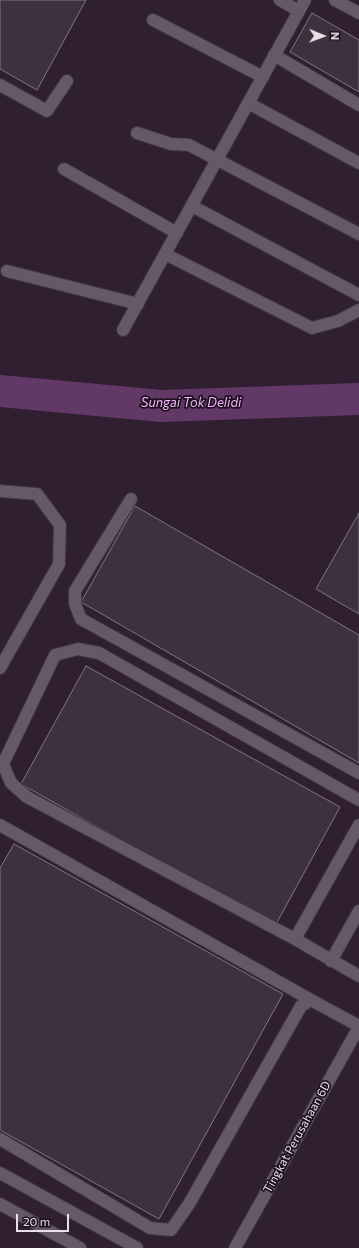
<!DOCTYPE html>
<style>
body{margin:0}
#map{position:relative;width:359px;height:1248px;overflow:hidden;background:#251a27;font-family:Commissioner,sans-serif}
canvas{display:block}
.north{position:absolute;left:303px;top:16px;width:40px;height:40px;-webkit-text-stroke:3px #1c111d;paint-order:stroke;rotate:91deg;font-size:11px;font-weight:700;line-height:16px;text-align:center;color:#e8dfe8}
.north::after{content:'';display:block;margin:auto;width:14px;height:18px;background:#e8dfe8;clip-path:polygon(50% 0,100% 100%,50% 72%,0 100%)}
.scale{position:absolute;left:16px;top:1214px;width:53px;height:18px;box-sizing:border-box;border:2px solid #e8dfe8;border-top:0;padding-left:5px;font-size:12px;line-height:14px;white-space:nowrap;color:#e8dfe8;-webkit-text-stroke:3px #1c111d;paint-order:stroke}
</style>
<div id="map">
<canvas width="359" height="1248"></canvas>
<div class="north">N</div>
<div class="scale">20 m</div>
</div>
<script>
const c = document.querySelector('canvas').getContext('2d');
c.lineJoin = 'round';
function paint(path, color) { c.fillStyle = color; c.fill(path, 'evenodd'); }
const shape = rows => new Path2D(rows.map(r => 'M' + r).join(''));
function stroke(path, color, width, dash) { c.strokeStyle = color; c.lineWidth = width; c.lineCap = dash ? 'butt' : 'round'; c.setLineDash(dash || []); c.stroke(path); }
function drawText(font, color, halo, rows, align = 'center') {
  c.font = font + ' Commissioner,sans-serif'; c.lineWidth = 3.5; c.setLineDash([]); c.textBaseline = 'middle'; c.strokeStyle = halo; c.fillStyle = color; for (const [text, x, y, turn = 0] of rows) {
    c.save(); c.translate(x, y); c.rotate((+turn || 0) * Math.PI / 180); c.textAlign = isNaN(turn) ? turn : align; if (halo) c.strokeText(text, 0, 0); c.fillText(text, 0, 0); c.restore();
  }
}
const built = shape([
 [0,0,359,0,359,1248,0,1248]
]);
const river = shape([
 [0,391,161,406,359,399]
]);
const building = shape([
 [0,0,86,0,37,90,0,69,0,0],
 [312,13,359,40,359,92,290,52,312,13],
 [135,506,359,635,359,763,81,602,135,506],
 [359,513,359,614,316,589,359,513],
 [86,666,340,807,275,926,21,784,86,666],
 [14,844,283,994,159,1219,0,1130,0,868,14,844]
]);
const minor = shape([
 [280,0,299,11],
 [335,0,359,13],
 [153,20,263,77],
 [274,55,359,105],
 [0,85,47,111,67,81],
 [248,103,359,163],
 [137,133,171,144,189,145,359,234],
 [64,169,177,233],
 [192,206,359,295],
 [165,254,312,328,338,321,359,310],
 [7,271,138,304],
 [123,330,305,0],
 [0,491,37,494,60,525,59,564,0,668],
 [131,499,75,591,75,604,81,619,359,773],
 [359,800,99,653,78,649,55,655,3,764,11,783,27,797,295,939,359,976],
 [0,825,311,1000],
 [295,939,359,825],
 [331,961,359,911],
 [0,1139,150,1228,171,1230,189,1204,301,1006,311,1000,359,1026],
 [0,1173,137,1248],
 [0,1204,80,1248],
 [235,1248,359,1027]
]);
const streetNames = [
 ["Tingkat Perusahaan 6D",297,1137,-61]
];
const waterNames = [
 ["Sungai Tok Delidi",191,403]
];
paint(built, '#2f1f31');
stroke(river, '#623966', 32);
paint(building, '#3d313e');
stroke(building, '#837484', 1);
stroke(minor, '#3e353f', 14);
stroke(minor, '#655867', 12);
drawText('12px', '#e8dfe8', '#1c111d', streetNames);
drawText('italic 13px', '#f7b6fd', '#1c111d', waterNames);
</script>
